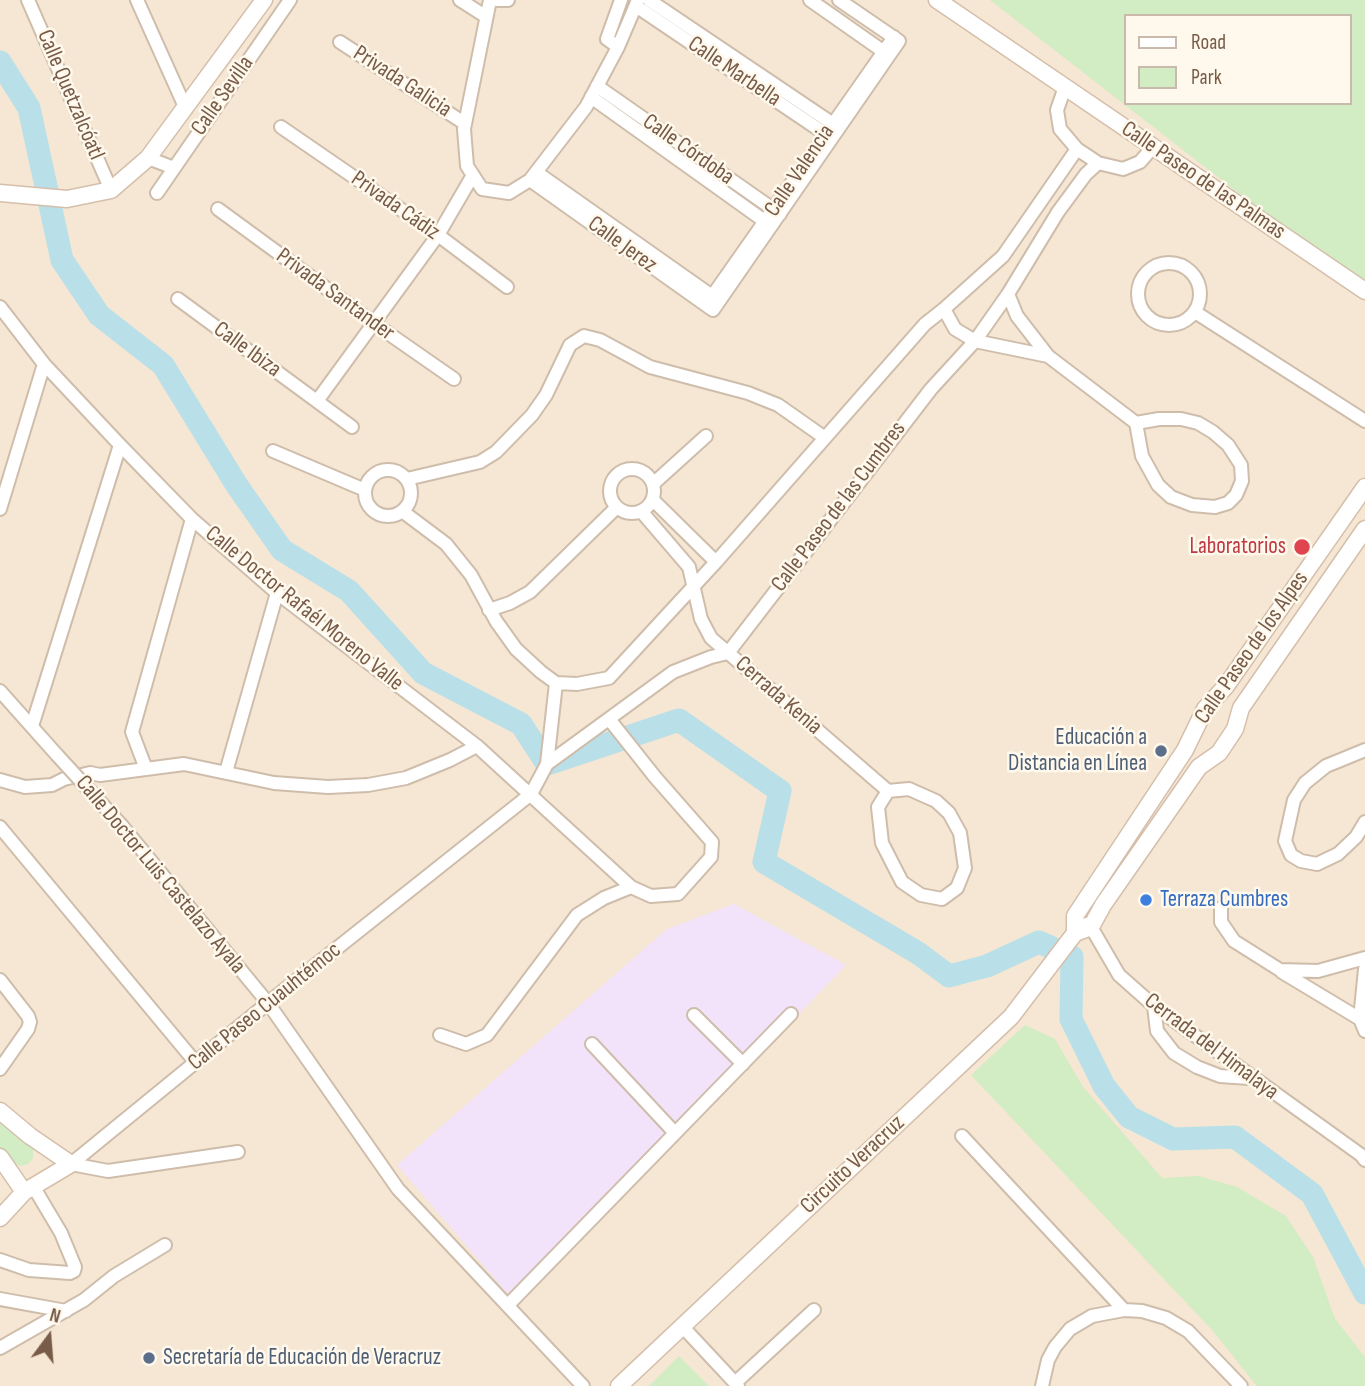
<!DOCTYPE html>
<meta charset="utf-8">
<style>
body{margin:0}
#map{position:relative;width:1365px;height:1386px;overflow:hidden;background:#fdf5e5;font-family:"Sofia Sans Condensed",sans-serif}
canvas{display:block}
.legend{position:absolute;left:1124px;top:14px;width:228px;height:91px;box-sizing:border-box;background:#fff9ed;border:2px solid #c9baab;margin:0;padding:9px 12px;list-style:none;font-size:21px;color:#785c49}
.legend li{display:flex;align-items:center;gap:14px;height:35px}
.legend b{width:35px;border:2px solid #c9baab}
.north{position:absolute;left:14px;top:1302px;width:70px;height:70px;-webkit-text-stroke:5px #fff9ed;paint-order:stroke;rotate:16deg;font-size:19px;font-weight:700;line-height:28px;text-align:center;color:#785c49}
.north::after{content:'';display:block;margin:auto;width:24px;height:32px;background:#785c49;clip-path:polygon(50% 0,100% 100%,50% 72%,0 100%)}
</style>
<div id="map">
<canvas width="1365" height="1386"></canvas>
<ul class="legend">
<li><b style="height:9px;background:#fff"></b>Road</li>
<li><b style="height:19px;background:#d2ecc3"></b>Park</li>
</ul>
<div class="north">N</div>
</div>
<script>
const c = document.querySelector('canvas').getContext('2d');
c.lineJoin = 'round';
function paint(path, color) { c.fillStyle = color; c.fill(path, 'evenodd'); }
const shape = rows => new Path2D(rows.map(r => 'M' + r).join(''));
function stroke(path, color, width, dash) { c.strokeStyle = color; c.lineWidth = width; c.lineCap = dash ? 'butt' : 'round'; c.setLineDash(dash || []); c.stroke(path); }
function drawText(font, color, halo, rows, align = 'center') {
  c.font = font + ' "Sofia Sans Condensed",sans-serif'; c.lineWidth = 5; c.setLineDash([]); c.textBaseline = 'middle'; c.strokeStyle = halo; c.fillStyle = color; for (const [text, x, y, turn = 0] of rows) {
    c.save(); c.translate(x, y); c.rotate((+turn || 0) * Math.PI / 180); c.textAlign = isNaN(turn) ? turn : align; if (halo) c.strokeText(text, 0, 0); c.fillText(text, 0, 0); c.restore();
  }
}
const residential = shape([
 [0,0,1365,0,1365,1386,0,1386],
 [1125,16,1349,16,1349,103,1125,103]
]);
const education = shape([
 [734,904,846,965,518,1306,397,1165,667,929]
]);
const green = shape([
 [990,0,1365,0,1365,289,1340,272],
 [1125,16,1349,16,1349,103,1125,103],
 [1025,1025,1055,1039,1083,1087,1162,1178,1199,1176,1237,1187,1286,1216,1313,1257,1335,1319,1365,1357,1365,1386,1257,1386,1213,1331,971,1075],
 [0,1123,33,1145,33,1158,28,1164,20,1166,12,1163,3,1154,0,1148],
 [679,1356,709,1386,649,1386]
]);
const river = shape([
 [0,62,29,108,62,260,99,315,163,365,236,484,282,550,349,591,423,673,521,724,547,764,679,720,780,791,764,862,918,953,949,976,987,966,1039,942,1072,957,1071,1019,1104,1086,1129,1117,1173,1139,1235,1137,1312,1194,1365,1293]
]);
const street = shape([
 [28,0,111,190],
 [137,0,186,109],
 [460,0,485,16],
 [490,0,464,129,467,166,482,189,509,193,530,180,586,107,618,47,638,0],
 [497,0,508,0],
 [649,0,839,128],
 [810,0,887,54],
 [636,6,830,137],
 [340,42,464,123],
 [618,47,607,39,621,0],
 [597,86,780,214],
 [1065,87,1057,110,1060,129,1077,149,1098,163,1123,169,1140,162,1153,147],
 [591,97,770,225],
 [281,127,438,235,507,287],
 [148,158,174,168],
 [536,172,719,301],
 [530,180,713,310,899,41,839,0],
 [157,193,290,0],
 [218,209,375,324,454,379],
 '1138 294a31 31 0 1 1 62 0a31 31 0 1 1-62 0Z',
 [1008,294,1017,316,1048,356,1136,423,1142,456,1158,485,1171,497,1192,505,1215,507,1228,503,1236,495,1242,481,1241,465,1228,445,1213,432,1198,423,1181,419,1159,419,1136,423],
 [178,299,352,427],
 [706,305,894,37],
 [0,307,44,364,120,445,192,519,277,593,477,746,631,887,651,896,678,894,711,857,712,842,655,777,609,719],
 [944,309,955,329,975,341,1048,356],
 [1195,312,1365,421],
 [317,401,438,235,473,175],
 [273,451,365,490],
 '610 491a22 22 0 1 1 44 0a22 22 0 1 1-44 0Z',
 '365 493a23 23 0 1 1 46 0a23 23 0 1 1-46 0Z',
 [407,479,480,462,496,452,532,415,546,395,570,345,584,336,600,340,650,367,748,393,778,405,825,438],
 [653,484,706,436],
 [653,500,716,562],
 [0,509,44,364],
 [402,511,446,544,471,575,496,621,516,649,541,672,556,683,577,684,609,678,716,562,925,324,944,309,1003,256,1077,149],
 [641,511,689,567,701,619,711,638,888,791,909,789,936,801,949,813,960,833,965,868,957,888,942,899,921,895,902,882,882,843,878,807,888,791],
 [489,610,510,603,530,592,617,507],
 [0,691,57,755],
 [32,726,120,445],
 [1365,750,1326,766,1305,783,1294,800,1285,841,1291,855,1301,861,1317,864,1338,854,1356,837,1365,822],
 [547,764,556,683],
 [146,769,132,732,192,519],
 [226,772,277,593],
 [0,780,25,787,52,785,64,779,90,773,100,775,184,764,274,783,328,787,368,785,406,778,450,760,477,746],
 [0,827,196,1063],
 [123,827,268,1003,398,1189,583,1386],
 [1221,908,1221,922,1234,941,1280,970,1318,971,1365,958],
 [1086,924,1091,927,1119,975,1154,1006,1361,1155,1365,1160],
 [1365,969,1360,1019,1365,1031],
 [1282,972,1360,1019],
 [0,980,28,1016,30,1022,28,1029,0,1069],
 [1154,1006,1157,1031,1174,1053,1197,1067,1220,1076,1249,1078],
 [694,1015,743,1064],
 [440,1035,466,1044,487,1035,577,915,604,898,631,887],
 [592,1044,675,1133],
 [962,1136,1124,1310],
 [71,1164,268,1003,531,794,547,764,673,672,711,657,728,653,931,389,975,341,1008,294,1058,212,1086,174,1098,163],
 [71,1164,108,1171,238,1152],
 [0,1260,29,1270,70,1273,74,1271,75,1267,61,1233,33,1186],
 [0,1299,66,1311],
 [508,1305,791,1014],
 [682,1326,738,1386],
 [0,1348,84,1300,114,1276,165,1245],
 [735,1383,814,1310],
 [1042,1386,1048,1360,1055,1347,1070,1329,1092,1316,1124,1310,1142,1311,1166,1318,1188,1331,1241,1386]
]);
const secondary = shape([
 [937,0,1365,291],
 [0,193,67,199,111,190,148,158,264,0],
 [1075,933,1075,916,1185,750,1205,709,1226,686,1365,487],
 [0,1111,30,1136,71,1164,24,1192,0,1218],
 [0,1157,24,1192],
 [619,1386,1011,1017,1075,933,1091,927,1103,905,1199,767,1219,753,1235,729,1241,708,1365,529]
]);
const streetBridge = shape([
 [57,755,123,827]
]);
const markers = [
 [1302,547,9,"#e0444e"],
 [1161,751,7,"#5c6f8a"],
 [1146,900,7,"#3f7fe0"],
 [149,1358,7,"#5c6f8a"]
];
const streetNames = [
 ["Calle Marbella",734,72,34],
 ["Privada Galicia",402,82,33],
 ["Calle Quetzalcóatl",70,95,67],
 ["Calle Sevilla",223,96,-55],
 ["Calle Córdoba",688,150,35],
 ["Calle Valencia",800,171,-56],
 ["Calle Paseo de las Palmas",1203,181,34],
 ["Privada Cádiz",395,206,35],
 ["Calle Jerez",622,245,36],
 ["Privada Santander",335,295,36],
 ["Calle Ibiza",247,350,36],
 ["Calle Paseo de las Cumbres",839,507,-53],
 ["Calle Doctor Rafaél Moreno Valle",304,609,39],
 ["Calle Paseo de los Alpes",1252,648,-55],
 ["Cerrada Kenia",778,696,41],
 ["Calle Doctor Luis Castelazo Ayala",160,875,50],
 ["Calle Paseo Cuauhtémoc",265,1007,-39],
 ["Cerrada del Himalaya",1211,1047,37],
 ["Circuito Veracruz",853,1165,-43]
];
const healthNames = [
 ["Laboratorios",1286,547]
];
const serviceNames = [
 ["Educación a",1147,738],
 ["Distancia en Línea",1147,764],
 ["Secretaría de Educación de Veracruz",163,1358,"left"]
];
const shopNames = [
 ["Terraza Cumbres",1160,900]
];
paint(residential, '#f5e7d3');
paint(education, '#f2e2fa');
paint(green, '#d2ecc3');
stroke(river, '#b9dfe8', 23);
stroke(street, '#cfbdab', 16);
stroke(secondary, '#d5bfab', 19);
stroke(street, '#fff', 12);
stroke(secondary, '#fff', 16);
stroke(streetBridge, '#cfbdab', 16, []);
stroke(streetBridge, '#fff', 12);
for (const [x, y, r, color] of markers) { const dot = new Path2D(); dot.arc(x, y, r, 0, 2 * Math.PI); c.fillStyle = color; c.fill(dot); stroke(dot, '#fff9ed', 2.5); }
drawText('23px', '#785c49', '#fff9ed', streetNames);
drawText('23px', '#be3a42', '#fff9ed', healthNames, 'right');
drawText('23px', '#4e5e75', '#fff9ed', serviceNames, 'right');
drawText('23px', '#366cbe', '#fff9ed', shopNames, 'left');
</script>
